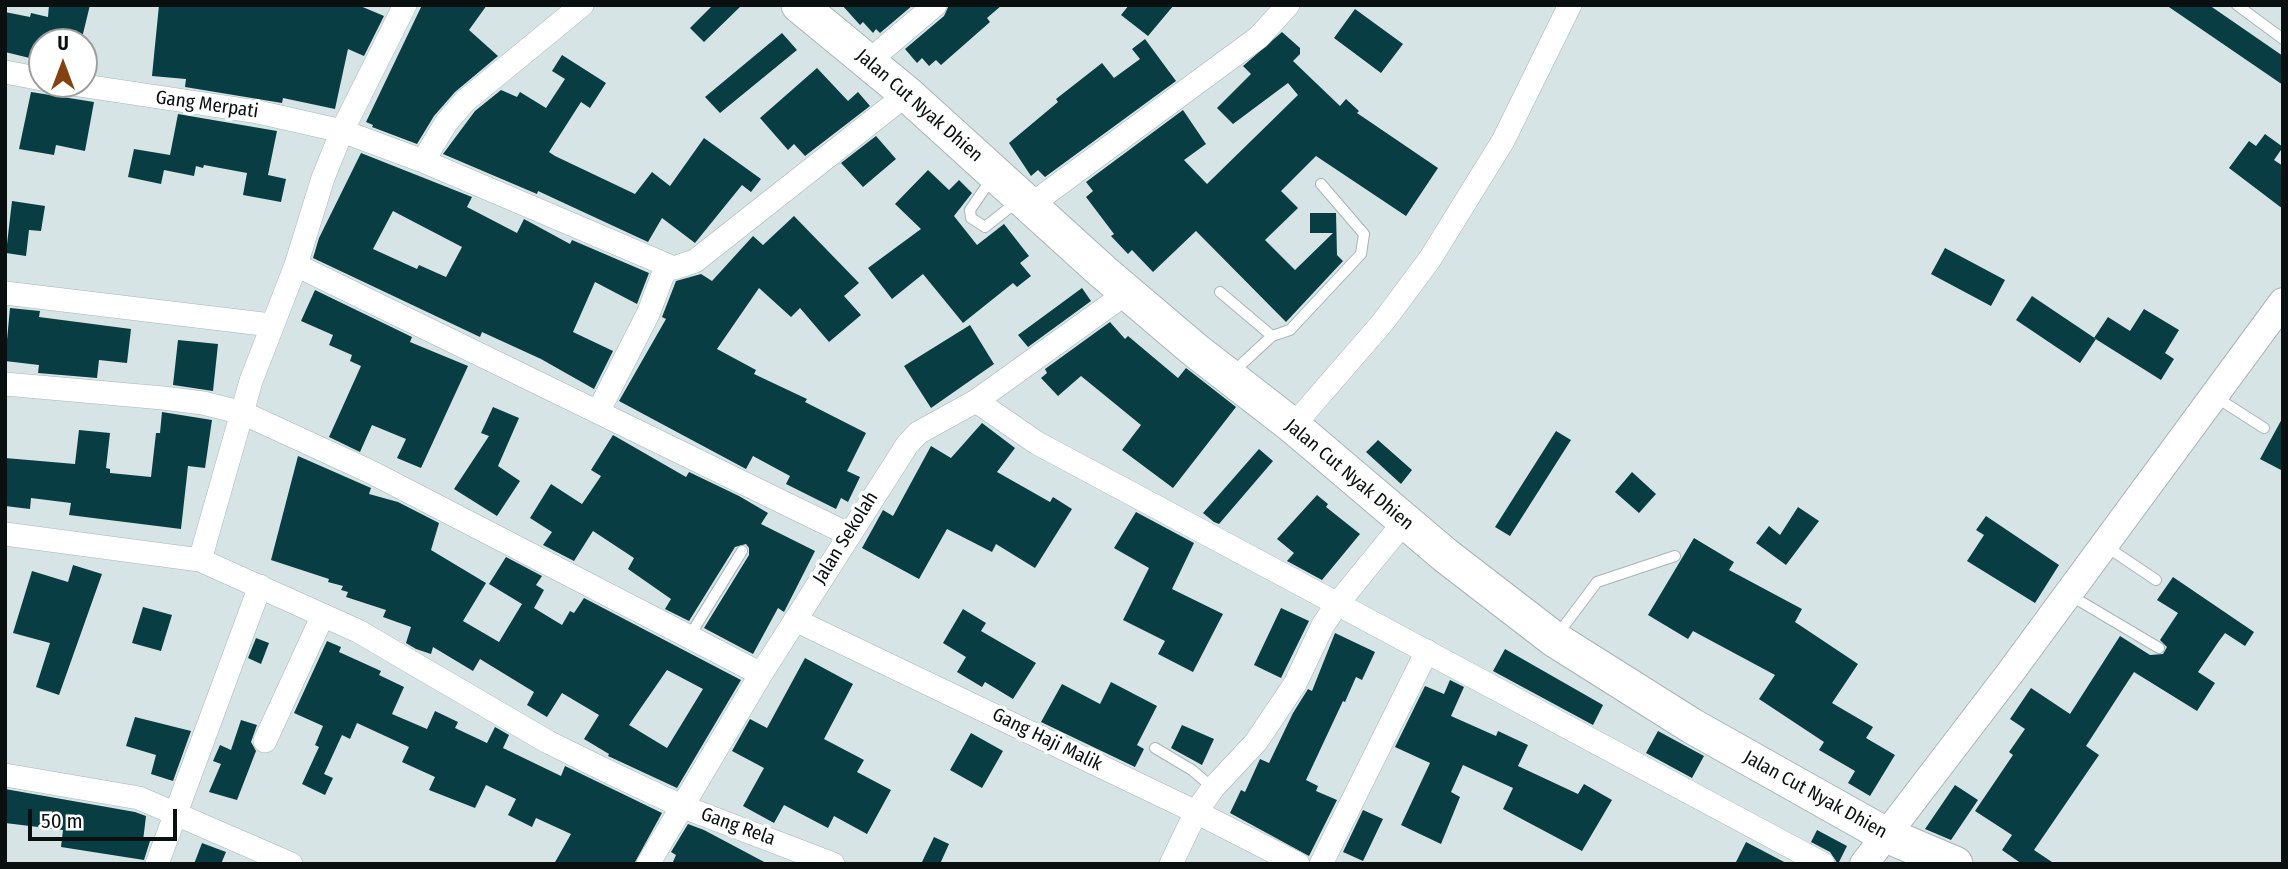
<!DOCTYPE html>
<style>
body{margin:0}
#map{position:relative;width:2288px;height:869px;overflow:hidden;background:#d6e4e5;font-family:"Fira Sans Condensed",sans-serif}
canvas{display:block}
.frame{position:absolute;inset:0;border:7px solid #0a0f0f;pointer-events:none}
.north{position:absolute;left:28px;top:28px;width:70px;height:70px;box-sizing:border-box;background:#fff;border:2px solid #9d9f9f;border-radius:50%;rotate:0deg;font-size:19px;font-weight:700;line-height:28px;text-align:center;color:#0a0f0f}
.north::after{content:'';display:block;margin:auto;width:24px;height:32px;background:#844212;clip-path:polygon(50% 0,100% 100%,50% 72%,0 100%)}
.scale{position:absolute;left:28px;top:809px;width:149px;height:32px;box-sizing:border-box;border:4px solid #0a0f0f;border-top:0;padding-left:9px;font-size:21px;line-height:24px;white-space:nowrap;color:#0a0f0f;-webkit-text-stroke:5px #fff;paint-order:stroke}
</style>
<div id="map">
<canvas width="2288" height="869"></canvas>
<div class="frame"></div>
<div class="north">U</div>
<div class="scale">50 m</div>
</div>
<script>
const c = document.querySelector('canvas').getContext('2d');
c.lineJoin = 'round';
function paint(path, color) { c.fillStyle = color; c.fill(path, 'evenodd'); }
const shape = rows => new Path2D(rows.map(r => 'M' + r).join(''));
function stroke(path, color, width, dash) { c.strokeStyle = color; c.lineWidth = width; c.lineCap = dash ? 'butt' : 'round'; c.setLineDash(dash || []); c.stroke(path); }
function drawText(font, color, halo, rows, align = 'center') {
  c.font = font + ' "Fira Sans Condensed",sans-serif'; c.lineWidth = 7; c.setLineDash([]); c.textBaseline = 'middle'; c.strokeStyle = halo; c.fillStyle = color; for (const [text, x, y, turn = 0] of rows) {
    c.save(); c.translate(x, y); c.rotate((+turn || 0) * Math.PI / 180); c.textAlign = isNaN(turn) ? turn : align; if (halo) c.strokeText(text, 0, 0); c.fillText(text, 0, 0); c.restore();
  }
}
const building = shape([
 [49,5,90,5,81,42,42,42,42,61,5,52,5,12,30,17,31,13,48,17],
 [159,5,358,5,384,16,364,56,348,49,335,109,283,98,282,103,185,87,186,79,152,76],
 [422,5,487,5,469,30,498,56,455,92,434,116,417,144,372,127,373,125,366,122],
 [713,5,742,5,704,42,690,28],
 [842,5,913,5,880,33,876,29,873,33,863,22,860,25],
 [949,5,1002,5,987,18,990,22,941,65,936,60,929,66,922,58,917,63,905,49,944,16],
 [1129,5,1174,5,1148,36,1121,15],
 [2166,5,2209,5,2283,56,2283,85],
 [1355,9,1403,44,1381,73,1334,38],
 [1282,32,1300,48,1300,54,1293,61,1340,106,1346,99,1359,111,1357,113,1438,168,1406,216,1316,156,1281,191,1298,208,1265,240,1295,270,1333,233,1310,233,1310,213,1336,213,1337,255,1343,261,1286,322,1196,231,1153,272,1132,250,1128,254,1111,236,1114,234,1086,197,1093,191,1086,182,1183,110,1206,144,1184,160,1207,184,1298,95,1288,83,1233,124,1217,108,1251,74,1243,66],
 [782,33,797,50,720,113,705,97],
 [1145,39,1176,81,1045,177,1038,170,1031,176,1009,143,1058,102,1056,99,1102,63,1114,78,1140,59,1132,49],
 [562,55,606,83,590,108,581,102,549,152,555,156,635,194,652,172,670,186,704,138,761,179,751,192,742,185,695,243,662,218,648,242,538,191,537,194,443,154,475,111,501,90,517,97,520,92,546,108,565,79,552,71],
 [817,68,848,101,858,92,870,106,805,156,794,144,788,150,760,118],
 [31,92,94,102,85,151,56,145,54,155,19,149],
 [178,114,277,131,268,175,286,179,281,202,243,195,247,173,204,165,203,168,196,166,194,176,164,170,161,184,128,177,134,149,170,155],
 [2265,134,2283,147,2274,160,2283,166,2283,209,2229,168,2249,141,2256,146],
 [876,136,896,159,863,187,841,163],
 [361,153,472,197,467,207,517,233,524,219,570,244,572,240,649,273,637,304,595,282,573,332,613,351,594,389,541,359,482,332,480,337,313,258,319,238],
 [393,211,462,247,446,277,419,265,417,269,373,249],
 [928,170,949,190,959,180,972,193,954,216,977,245,1004,224,1029,256,1020,263,1031,276,1017,287,1013,283,963,323,923,274,892,299,868,268,921,229,895,204],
 [12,201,45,206,41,231,29,230,26,256,6,253],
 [794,216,859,283,844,296,861,315,829,342,800,308,791,317,759,288,717,349,756,370,754,374,807,399,805,402,866,433,847,471,860,477,848,502,841,498,836,509,786,484,790,476,753,456,746,469,619,401,666,319,662,317,676,281,701,274,712,281,753,236,763,245],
 [1945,248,2005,280,1991,306,1931,274],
 [1082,288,1091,301,1028,347,1018,335],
 [315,290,412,337,410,342,468,366,421,468,397,458,406,439,372,425,360,452,329,437,361,366,350,361,352,355,329,345,333,335,301,321],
 [2032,296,2096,339,2080,363,2016,320],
 [10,308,40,311,39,317,131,329,127,363,99,360,97,378,38,373,39,365,5,361],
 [2144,309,2179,330,2165,353,2174,359,2161,380,2094,338,2108,317,2130,331],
 [1110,322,1125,339,1128,336,1178,378,1186,368,1236,407,1173,488,1122,450,1141,425,1081,376,1058,396,1041,378,1047,373,1045,369],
 [970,325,994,364,931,408,904,366],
 [178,340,218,344,213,391,173,385],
 [493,407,519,418,498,466,520,481,497,516,454,489,489,436,481,433],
 [162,412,212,420,205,468,188,466,181,529,69,515,71,503,31,498,30,509,5,506,5,458,75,464,79,430,110,433,106,468,110,469,110,473,151,477,156,433,160,433],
 [2283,417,2283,471,2260,459],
 [982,423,1015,448,997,472,1050,502,1053,497,1072,509,1035,568,996,544,992,552,947,529,919,579,862,548,883,510,893,516,931,446,951,458],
 [1556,431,1571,440,1510,536,1495,527],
 [613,435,686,477,689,472,739,496,768,513,761,524,815,551,784,612,778,608,753,654,704,628,749,555,749,548,746,544,735,547,689,621,665,609,671,599,628,569,634,558,593,531,574,561,543,545,552,532,530,518,551,484,582,504,601,476,591,470],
 [1378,440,1412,470,1401,484,1366,452],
 [1259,449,1273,461,1219,524,1214,522,1203,513],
 [298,456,371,488,369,494,398,502,439,523,431,550,486,583,463,621,499,642,522,604,489,584,506,557,542,576,536,585,544,590,534,608,562,625,570,611,574,613,584,598,741,680,677,788,608,756,609,754,584,739,599,715,562,693,547,717,527,705,534,692,480,659,473,671,433,647,431,654,416,649,406,643,411,627,383,617,386,610,346,597,348,592,341,590,343,586,328,582,329,579,271,560],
 [667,670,703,689,667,748,629,725],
 [1632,472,1656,494,1639,513,1615,492],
 [1317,495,1328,504,1326,507,1360,534,1322,580,1287,561,1294,553,1277,539],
 [1798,507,1819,521,1786,565,1756,543,1769,526,1780,535],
 [1136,512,1194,543,1172,589,1223,614,1193,672,1158,654,1165,641,1123,620,1149,568,1114,548],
 [1986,516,2059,565,2035,603,1967,561,1984,535,1976,530],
 [1694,538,1734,562,1729,570,1802,609,1795,622,1858,664,1832,703,1873,727,1866,738,1895,755,1870,796,1848,783,1855,771,1819,750,1824,742,1759,699,1775,675,1693,631,1688,639,1648,615],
 [73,565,102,574,59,695,36,687,50,643,13,633,32,571,68,582],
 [2173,577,2254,632,2245,646,2225,633,2219,641,2198,672,2215,683,2197,711,2134,672,2086,746,2099,755,2034,850,2055,864,2022,864,2002,850,2012,835,1975,811,2013,755,2009,752,2025,729,2010,719,2031,688,2070,714,2120,636,2150,655,2163,654,2167,647,2160,640,2178,613,2157,600],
 [143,607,172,615,161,651,132,643],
 [1281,608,1309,621,1281,678,1254,665],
 [963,609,986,623,981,631,1036,663,1013,699,985,682,982,687,957,672,966,657,943,643],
 [1335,633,1375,652,1362,680,1356,677,1345,702,1343,701,1306,780,1318,786,1316,791,1337,800,1309,856,1230,813,1241,790,1245,792,1260,759,1269,763,1293,713,1308,689,1312,691],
 [256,638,269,643,261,664,248,658],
 [327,641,341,647,339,652,381,671,379,675,404,687,392,714,427,729,435,711,458,722,455,728,487,743,495,727,509,735,503,748,561,776,565,766,662,813,634,864,554,864,571,834,536,818,532,827,508,815,516,799,486,785,475,808,429,790,435,777,402,762,409,747,357,723,350,739,342,735,324,774,333,778,325,795,302,784,319,747,315,745,323,726,294,713],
 [1505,649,1603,705,1593,725,1493,671],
 [805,658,853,684,824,739,864,760,857,772,891,790,867,834,834,816,828,828,784,805,774,823,743,806,764,768,732,751,750,719,767,728],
 [1450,680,1464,687,1451,716,1496,736,1498,731,1528,745,1518,766,1578,794,1584,784,1612,800,1582,851,1503,809,1513,788,1463,765,1451,792,1460,797,1441,844,1401,825,1430,763,1395,747,1425,686,1444,694],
 [1111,682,1157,706,1137,745,1144,749,1135,767,1041,722,1062,684,1100,704],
 [135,717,191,731,173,781,151,774,156,755,126,746],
 [241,720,257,725,251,742,256,751,237,800,209,792,221,764,213,761,220,745,231,750],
 [1182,725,1214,739,1202,765,1171,748],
 [1658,731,1704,756,1692,778,1646,753],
 [971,733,1003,751,982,788,950,770],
 [1955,785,1978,800,1951,840,1925,829],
 [5,789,135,812,146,816,143,841,150,841,144,860,61,847,63,830,5,823],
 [1363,810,1383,819,1363,861,1343,852],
 [688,824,704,830,768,864,672,864,676,855,671,852],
 [1817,830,1847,846,1838,864,1830,852,1811,842],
 [934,837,949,844,940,864,921,864],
 [1746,842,1788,864,1735,864],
 [202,843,226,852,221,864,194,864]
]);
const service = shape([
 [2237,5,2283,39],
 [992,178,970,210,971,218,985,227,1018,201],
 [1220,292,1272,336],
 [1233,372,1272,336,1290,330,1361,254,1364,234,1321,184],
 [2214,396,2264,428],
 [2104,545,2156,580],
 [2068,594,2159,648],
 [1558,634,1597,582,1675,556],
 [689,637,742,551],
 [1155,748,1192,770,1213,788]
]);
const minor = shape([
 [869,61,935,5],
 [5,72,42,79],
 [72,84,258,112,342,131,423,161,674,268,695,261,907,94],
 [423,161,446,123,465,101,582,5],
 [1032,204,1259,37,1288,5],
 [296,265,848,534],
 [5,293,271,325],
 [5,384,163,398,203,403,243,413,371,472,761,674],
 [976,401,1037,443,1823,864],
 [598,412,648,314,666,267],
 [1293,426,1383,322,1430,259,1503,141,1570,5],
 [5,534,200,560,358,631,548,742,613,774,681,806,833,864],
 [200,560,251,381,296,265,323,178,342,131,405,5],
 [795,620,1196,812,1298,864],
 [265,741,323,615],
 [5,775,139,798,291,864],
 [157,864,260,586],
 [648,864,761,674,907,445,918,433,976,401,1128,292],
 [1171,864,1196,812,1213,788,1256,742,1295,684,1323,625,1338,603,1405,521],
 [1321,864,1427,651]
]);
const tertiary = shape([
 [1864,864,2010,673,2283,302]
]);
const primary = shape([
 [799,5,907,94,1102,271,1195,350,1293,426,1445,555,1554,639,1692,726,1884,834,1955,864]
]);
const streetNames = [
 ["Gang Merpati",207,105,8],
 ["Jalan Cut Nyak Dhien",919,106,41],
 ["Jalan Cut Nyak Dhien",1349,475,40],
 ["Jalan Sekolah",846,538,-58],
 ["Gang Haji Malik",1047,740,26],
 ["Jalan Cut Nyak Dhien",1815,795,29],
 ["Gang Rela",738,827,20]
];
paint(building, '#083e43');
stroke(service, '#a8b5b7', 12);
stroke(minor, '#a8b5b7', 24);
stroke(tertiary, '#a8b5b7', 30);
stroke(primary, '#a8b5b7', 37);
stroke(service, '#fff', 10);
stroke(minor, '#fff', 23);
stroke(tertiary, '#fff', 28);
stroke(primary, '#fff', 35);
drawText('19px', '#0a0f0f', '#fff', streetNames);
</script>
